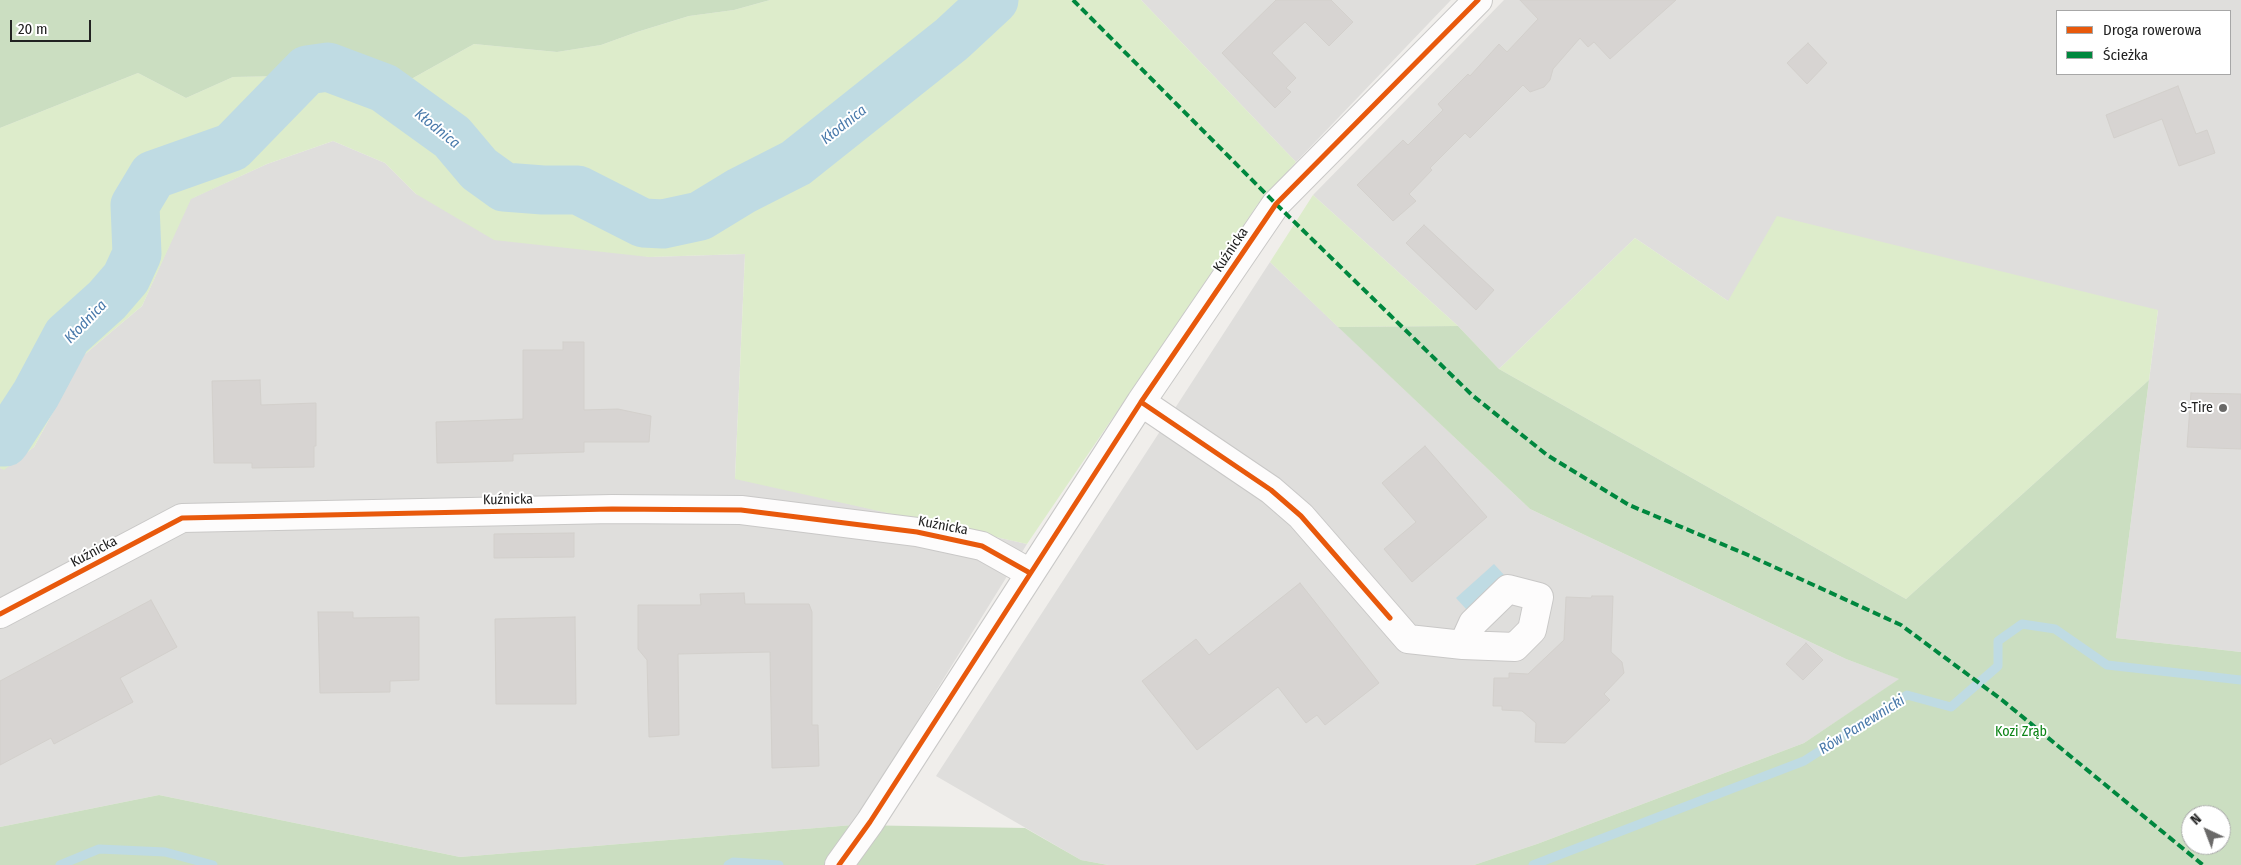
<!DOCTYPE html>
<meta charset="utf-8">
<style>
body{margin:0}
#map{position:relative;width:2241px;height:865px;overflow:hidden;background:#f0eeeb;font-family:"Fira Sans Condensed",sans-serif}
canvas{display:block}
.legend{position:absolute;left:2056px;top:10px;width:175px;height:65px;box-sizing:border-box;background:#fff;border:1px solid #a7a7a7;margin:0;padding:6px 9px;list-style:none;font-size:15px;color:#222}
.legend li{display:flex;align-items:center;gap:10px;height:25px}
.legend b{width:25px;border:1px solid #a7a7a7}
.north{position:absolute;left:2181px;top:805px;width:50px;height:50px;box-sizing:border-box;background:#fff;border:1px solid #a7a7a7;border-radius:50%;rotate:317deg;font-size:14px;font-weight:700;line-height:20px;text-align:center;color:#222}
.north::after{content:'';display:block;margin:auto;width:18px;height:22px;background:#6a6968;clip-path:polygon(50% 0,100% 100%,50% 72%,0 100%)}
.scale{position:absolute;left:10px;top:20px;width:81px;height:22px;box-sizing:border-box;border:2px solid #222;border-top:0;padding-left:6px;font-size:15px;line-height:18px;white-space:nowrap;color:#222;-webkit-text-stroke:4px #fff;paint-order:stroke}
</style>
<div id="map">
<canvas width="2241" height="865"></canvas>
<ul class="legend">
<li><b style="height:6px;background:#e8590c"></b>Droga rowerowa</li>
<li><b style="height:6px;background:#00873e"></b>Ścieżka</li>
</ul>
<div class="north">N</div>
<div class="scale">20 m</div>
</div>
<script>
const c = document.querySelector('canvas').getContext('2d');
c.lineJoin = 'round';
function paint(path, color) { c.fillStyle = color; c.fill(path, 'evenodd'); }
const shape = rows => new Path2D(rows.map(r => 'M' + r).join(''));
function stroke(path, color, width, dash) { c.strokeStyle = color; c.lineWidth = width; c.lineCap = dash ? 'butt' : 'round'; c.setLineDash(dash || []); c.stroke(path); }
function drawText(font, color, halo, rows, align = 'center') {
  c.font = font + ' "Fira Sans Condensed",sans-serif'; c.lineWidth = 4; c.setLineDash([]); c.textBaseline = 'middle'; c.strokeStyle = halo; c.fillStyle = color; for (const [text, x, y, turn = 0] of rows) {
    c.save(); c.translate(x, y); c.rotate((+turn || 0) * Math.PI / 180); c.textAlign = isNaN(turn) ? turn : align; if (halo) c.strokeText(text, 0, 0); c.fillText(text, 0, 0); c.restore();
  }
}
const residential = shape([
 [1141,0,1451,0,1296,162],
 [1504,0,2241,0,2241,652,2116,638,2158,310,1728,301,1635,238,1499,369,1458,326,1313,195],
 [2057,11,2230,11,2230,74,2057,74],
 [333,141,385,163,416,194,649,257,745,254,735,478,1027,544,853,825,460,857,159,795,0,827,0,468,4,469,34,447,84,355,142,306,190,199,267,164],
 [1270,262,1530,509,1846,659,1900,679,1804,743,1537,844,1474,865,1108,865,1081,860,936,776]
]);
const grass = shape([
 [770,0,983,0,938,40,819,135,780,160,743,179,720,197,697,207,664,214,633,208,579,183,514,179,499,172,470,140,454,126,397,87,474,44,557,52,601,45,637,32,689,16,734,10],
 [1009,0,1141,0,1296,162,1258,204,1027,544,735,479,745,254,649,257,494,240,416,194,385,163,333,141,267,164,191,199,142,306,84,355,34,447,4,470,0,468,0,453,6,454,20,443,75,341,126,295,146,261,146,210,166,179,237,158,304,81,343,76,403,115,445,145,465,171,489,192,516,201,582,200,650,236,710,222,797,170,880,109,990,19],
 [138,73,186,98,233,77,285,76,263,108,227,140,201,149,158,159,143,172,130,194,130,224,126,259,101,291,57,334,19,410,0,435,0,128],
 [1313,195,1458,326,1338,327,1270,262],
 [1777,216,2158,310,2149,380,1906,599,1499,369,1635,238,1728,301]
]);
const forest = shape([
 [0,0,770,0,734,10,689,16,637,32,601,45,557,52,474,44,397,87,338,56,309,56,285,76,233,77,186,98,138,73,0,128],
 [1458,326,1499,369,1906,599,2149,380,2116,638,2241,652,2241,865,1474,865,1537,844,1804,743,1899,679,1846,659,1530,509,1338,327],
 [2191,815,2221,815,2221,845,2191,845],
 [159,795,460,857,853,825,1025,828,1081,860,1108,865,0,865,0,827]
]);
const water = shape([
 [1494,564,1505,576,1467,610,1456,598]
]);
const stream = shape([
 [60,865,99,849,165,852,213,865],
 [728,865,733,862,779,865],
 [1533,865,1804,761,1907,695,1951,707,1998,666,1998,641,2022,624,2055,629,2107,665,2241,680]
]);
const river = shape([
 [0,442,5,442,36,394,67,336,107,300,126,278,137,254,135,205,153,175,232,147,307,70,328,67,384,88,452,137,479,169,504,187,543,190,578,190,643,223,663,224,700,216,741,191,796,163,952,39,994,0]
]);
const building = shape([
 [1276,0,1331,0,1353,22,1329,46,1305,22,1272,53,1296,78,1286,88,1291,92,1275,108,1222,53,1276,0],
 [1520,0,1676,0,1610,59,1594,42,1588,47,1580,38,1553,69,1550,80,1544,87,1530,92,1523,85,1470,138,1465,133,1430,168,1432,170,1409,194,1416,201,1393,221,1357,185,1403,140,1408,145,1443,110,1438,104,1468,74,1470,76,1499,44,1507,52,1538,19,1520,0],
 [1808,43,1827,63,1807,84,1787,63,1808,43],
 [2178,86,2196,134,2207,130,2215,153,2179,166,2162,119,2114,138,2106,115,2178,86],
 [1424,225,1494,290,1476,310,1406,243,1424,225],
 [563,342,584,342,584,410,618,409,651,416,649,442,584,442,584,452,513,454,513,461,511,461,437,463,436,422,523,419,523,350,563,350,563,342],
 [260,380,261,405,316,403,316,446,314,446,314,467,252,468,252,463,214,463,212,381,260,380],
 [2191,393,2241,394,2241,449,2187,447,2191,393],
 [1425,446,1487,517,1412,582,1384,549,1416,522,1382,483,1425,446],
 [574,533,574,557,494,558,494,534,574,533],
 [1300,583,1379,683,1325,725,1317,715,1306,723,1278,687,1197,750,1142,681,1196,639,1209,655,1300,583],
 [744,593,745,604,809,604,812,612,812,725,818,725,819,766,772,768,770,652,678,654,679,735,649,737,647,660,638,649,638,605,701,605,700,594,744,593],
 [1592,596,1613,596,1611,652,1622,662,1624,673,1604,694,1610,700,1565,743,1535,742,1536,723,1522,711,1502,710,1502,706,1493,706,1494,678,1509,678,1509,673,1528,674,1564,640,1566,597,1591,598,1592,596],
 [151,600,177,647,120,678,133,702,54,744,51,738,0,765,0,681,151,600],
 [318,612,353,612,353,618,419,617,419,680,390,681,390,692,320,693,318,612],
 [575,617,576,704,496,704,495,619,575,617],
 [1806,643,1823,660,1803,680,1786,664,1806,643]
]);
const minor = shape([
 [1141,402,1271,490,1301,516,1408,639,1463,645,1515,647,1532,630,1539,597,1508,589,1473,623,1463,645],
 [0,614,182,518,612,509,741,510,917,532,982,546,1030,573],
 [839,865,870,822,1141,402,1276,204,1478,0]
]);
const quiet = shape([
 [1073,0,1276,204,1472,395,1547,455,1629,505,1748,555,1901,625,2002,700,2203,865]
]);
const cycleway = shape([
 [1141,402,1271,490,1301,516,1390,618],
 [0,614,182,518,612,509,741,510,917,532,982,546,1030,573],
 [839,865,870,822,1141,402,1276,204,1478,0]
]);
const markers = [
 [2223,408,5,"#6a6968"]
];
const streetNames = [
 ["Kuźnicka",1231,250,-56],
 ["Kuźnicka",508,500,-1],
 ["Kuźnicka",943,526,11],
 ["Kuźnicka",94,552,-28]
];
const poiNames = [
 ["S-Tire",2213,408]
];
const parkNames = [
 ["Kozi Zrąb",2021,732]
];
const waterNames = [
 ["Kłodnica",844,125,-38],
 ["Kłodnica",437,129,39],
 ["Kłodnica",86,322,-46],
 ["Rów Panewnicki",1862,725,-32]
];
paint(residential, '#dfdedc');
paint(grass, '#ddeccb');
paint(forest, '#cbdec1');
paint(water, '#bfdbe3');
stroke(stream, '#bfdbe3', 9);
stroke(river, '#bfdbe3', 49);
paint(building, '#d7d4d2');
stroke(building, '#d3d0cc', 1);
stroke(minor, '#c9c8c7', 30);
stroke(minor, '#fdfcfc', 28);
stroke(quiet, '#00873e', 4, [8, 4]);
stroke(cycleway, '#e8590c', 5);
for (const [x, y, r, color] of markers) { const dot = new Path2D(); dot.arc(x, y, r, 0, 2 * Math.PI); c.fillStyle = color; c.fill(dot); stroke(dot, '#fff', 2); }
drawText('14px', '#222', '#fff', streetNames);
drawText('14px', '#222', '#fff', poiNames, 'right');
drawText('14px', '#0c8416', '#fff', parkNames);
drawText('italic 15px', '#4a7aab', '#fff', waterNames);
</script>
